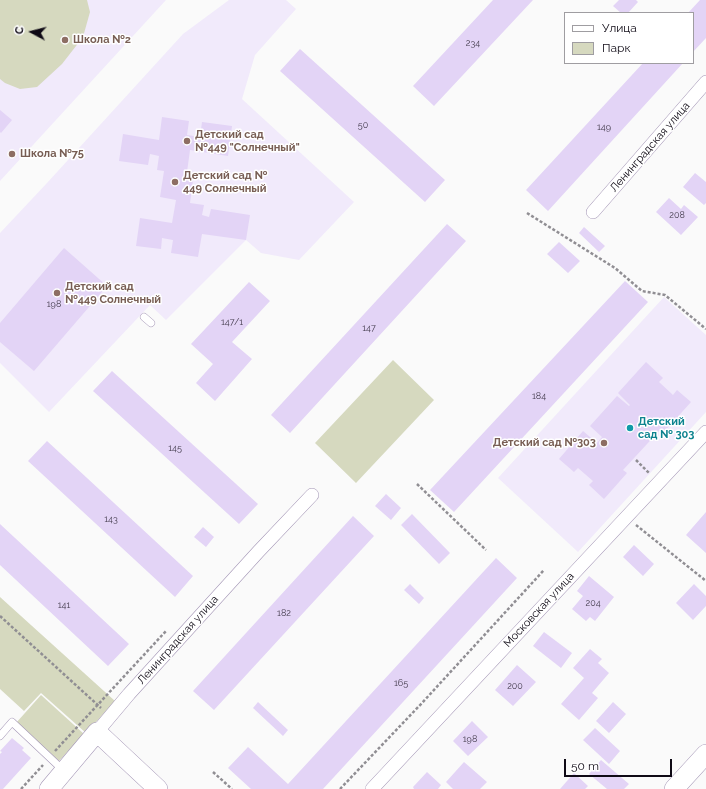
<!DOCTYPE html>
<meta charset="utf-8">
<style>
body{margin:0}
#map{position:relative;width:706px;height:789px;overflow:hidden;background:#fafafa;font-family:Raleway,sans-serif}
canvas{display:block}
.legend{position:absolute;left:564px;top:12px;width:130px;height:52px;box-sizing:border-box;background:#fff;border:1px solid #9f9da1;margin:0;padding:5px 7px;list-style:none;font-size:12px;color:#0f0a15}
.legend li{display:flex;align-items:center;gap:8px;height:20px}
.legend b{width:20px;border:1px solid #9f9da1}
.north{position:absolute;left:12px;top:12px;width:40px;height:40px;-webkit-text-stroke:3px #fff;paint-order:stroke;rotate:277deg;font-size:11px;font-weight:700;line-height:16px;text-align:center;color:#0f0a15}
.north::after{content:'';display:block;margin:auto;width:14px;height:18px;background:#0f0a15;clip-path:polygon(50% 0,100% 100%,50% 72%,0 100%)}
.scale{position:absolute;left:564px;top:759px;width:108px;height:18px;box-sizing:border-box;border:2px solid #0f0a15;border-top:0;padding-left:5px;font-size:12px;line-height:14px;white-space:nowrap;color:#0f0a15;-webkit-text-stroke:3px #fff;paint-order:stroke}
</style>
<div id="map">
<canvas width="706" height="789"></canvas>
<ul class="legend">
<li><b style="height:5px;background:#fff"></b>Улица</li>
<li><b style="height:11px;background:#d6d9bf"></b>Парк</li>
</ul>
<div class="north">С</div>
<div class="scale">50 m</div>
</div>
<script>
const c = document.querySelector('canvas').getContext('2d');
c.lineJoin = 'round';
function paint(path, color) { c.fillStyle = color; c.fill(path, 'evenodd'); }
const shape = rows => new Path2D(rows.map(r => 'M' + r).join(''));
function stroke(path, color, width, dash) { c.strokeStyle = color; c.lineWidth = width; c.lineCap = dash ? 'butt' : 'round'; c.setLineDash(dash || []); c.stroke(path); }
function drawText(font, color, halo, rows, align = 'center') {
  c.font = font + ' Raleway,sans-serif'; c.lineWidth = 3; c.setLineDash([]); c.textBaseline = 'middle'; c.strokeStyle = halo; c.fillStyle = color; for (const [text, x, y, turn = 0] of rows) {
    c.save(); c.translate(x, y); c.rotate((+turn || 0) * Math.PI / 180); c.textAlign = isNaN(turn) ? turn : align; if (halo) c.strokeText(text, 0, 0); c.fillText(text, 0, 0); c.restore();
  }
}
const built = shape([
 [0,0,166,0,0,181],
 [229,0,286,0,296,9,255,55,242,99,354,202,299,260,261,253,246,240,166,320,150,305,49,412,0,363,0,233,47,183,183,34],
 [664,297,706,335,706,412,578,552,498,478]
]);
const green = shape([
 [0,0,87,0,90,12,83,37,62,64,37,87,20,89,5,83,0,79],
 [393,360,434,400,356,483,315,443],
 [0,597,115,701,86,733,41,693,24,711,0,689],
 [41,695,84,734,59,761,16,723]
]);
const building = shape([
 [493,0,533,0,434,106,413,86],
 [619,0,636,0,638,2,628,13,621,13,613,6],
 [700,0,706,0,706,38,693,52,693,13,688,13],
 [300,49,445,180,425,202,280,71],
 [643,63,683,63,548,211,526,190],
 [0,110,12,120,1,133,0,132],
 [162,117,189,121,187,135,200,137,202,122,232,126,228,156,190,150,187,172,194,173,190,203,204,205,202,215,209,217,211,209,250,215,246,240,202,234,198,257,171,253,173,240,162,238,161,249,136,246,140,218,172,223,176,200,160,197,164,171,157,170,159,156,150,154,148,165,119,161,123,134,159,140],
 [695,173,706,182,706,203,704,205,683,187],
 [669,198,681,209,684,205,698,217,681,235,656,212],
 [447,224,466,241,290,433,271,415],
 [584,227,605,246,599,252,579,233],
 [559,242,580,261,568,273,547,254],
 [64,248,107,286,34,371,0,342,0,323],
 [625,281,648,302,454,512,430,490],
 [249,282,270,301,232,342,252,359,215,401,196,383,213,364,191,344],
 [646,362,663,378,659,382,673,395,677,390,691,402,664,432,659,431,623,470,627,473,604,499,589,485,593,481,578,468,574,472,559,459,583,431,597,443,602,437,590,426,617,396,629,406,630,405,618,393],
 [112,371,258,504,239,524,93,391],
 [47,441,193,576,175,597,28,461],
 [386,494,401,508,391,520,375,506],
 [706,512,706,553,686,535],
 [412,514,450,553,439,564,401,525],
 [353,516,374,536,214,710,193,691],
 [0,524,129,644,108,666,0,565],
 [203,527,214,537,206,547,194,537],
 [634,545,654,564,643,576,623,557],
 [496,558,517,578,323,789,251,789,228,768,248,747,288,784],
 [589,576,614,597,595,621,590,617,586,621,572,609,583,596,577,591],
 [410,584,424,598,419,604,404,590],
 [694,584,706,596,706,606,693,620,676,603],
 [544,632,572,653,561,668,533,646],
 [590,649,602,659,598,663,609,673,592,693,598,698,579,720,561,704,584,678,573,668],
 [517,665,536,682,513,706,495,690],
 [258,702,288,730,283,736,253,708],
 [613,702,626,714,609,733,596,721],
 [472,721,488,737,468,756,453,741],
 [595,728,620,751,609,764,583,740],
 [12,738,24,748,22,750,31,758,3,789,0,789,0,754,2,752,0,751],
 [601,760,629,784,624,789,607,789,589,774],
 [464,762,487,782,480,789,453,789,446,782],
 [427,772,441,785,438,789,414,789,413,787],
 [574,773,588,786,585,789,560,789]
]);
const path = shape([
 [527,213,615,268,642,291,665,295,706,329],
 [636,460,649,473],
 [417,484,486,550],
 [636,525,706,581],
 [0,616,101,708],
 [55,751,166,631],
 [213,772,232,789],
 [21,789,43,765],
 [340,789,422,703,544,570]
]);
const lane = shape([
 [144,317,151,323],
 [0,736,12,722,64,771]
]);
const street = shape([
 [593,212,706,82],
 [97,732,129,694,258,552,312,495],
 [372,789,706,432]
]);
const secondary = shape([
 [49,789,97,732,158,789],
 [674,789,706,754]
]);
const markers = [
 [65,40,4,"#8d6e63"],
 [187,141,4,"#8d6e63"],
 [12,154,4,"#8d6e63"],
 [175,182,4,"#8d6e63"],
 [57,293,4,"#8d6e63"],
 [630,428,4,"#0f9aa8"],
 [604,443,4,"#8d6e63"]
];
const numberNames = [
 ["234",473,43],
 ["50",363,125],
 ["149",604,127],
 ["208",677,215],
 ["198",54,304],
 ["147/1",232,322],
 ["147",369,328],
 ["184",539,396],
 ["145",175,448],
 ["143",111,519],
 ["204",593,603],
 ["141",64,605],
 ["182",284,613],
 ["165",401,683],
 ["200",515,686],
 ["198",470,739]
];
const educationNames = [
 ["Школа №2",73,40],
 ["Детский сад",195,135],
 ["№449 \"Солнечный\"",195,148],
 ["Школа №75",20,154],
 ["Детский сад №",183,176],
 ["449 Солнечный",183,189],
 ["Детский сад",65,287],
 ["№449 Солнечный",65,300],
 ["Детский сад №303",596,443,"right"]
];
const streetNames = [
 ["Ленинградская улица",650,147,-49],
 ["Московская улица",539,610,-47],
 ["Ленинградская улица",178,640,-48]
];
const cultureNames = [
 ["Детский",638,422],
 ["сад № 303",638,435]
];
paint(built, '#f1eafb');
paint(green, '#d6d9bf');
paint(building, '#e3d4f6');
stroke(lane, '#a395b5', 8);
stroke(street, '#a395b5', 14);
stroke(secondary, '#a395b5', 20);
stroke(path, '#908e93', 2.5, [3, 2]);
stroke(lane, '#fff', 7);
stroke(street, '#fff', 13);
stroke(secondary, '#fff', 19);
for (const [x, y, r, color] of markers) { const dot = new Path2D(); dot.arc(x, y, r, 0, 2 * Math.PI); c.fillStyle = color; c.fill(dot); stroke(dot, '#fff', 1.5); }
drawText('9px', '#443c4d', null, numberNames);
drawText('bold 11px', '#785e54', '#fff', educationNames, 'left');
drawText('11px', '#0f0a15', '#fff', streetNames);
drawText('bold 11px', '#0d838f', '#fff', cultureNames, 'left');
</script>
